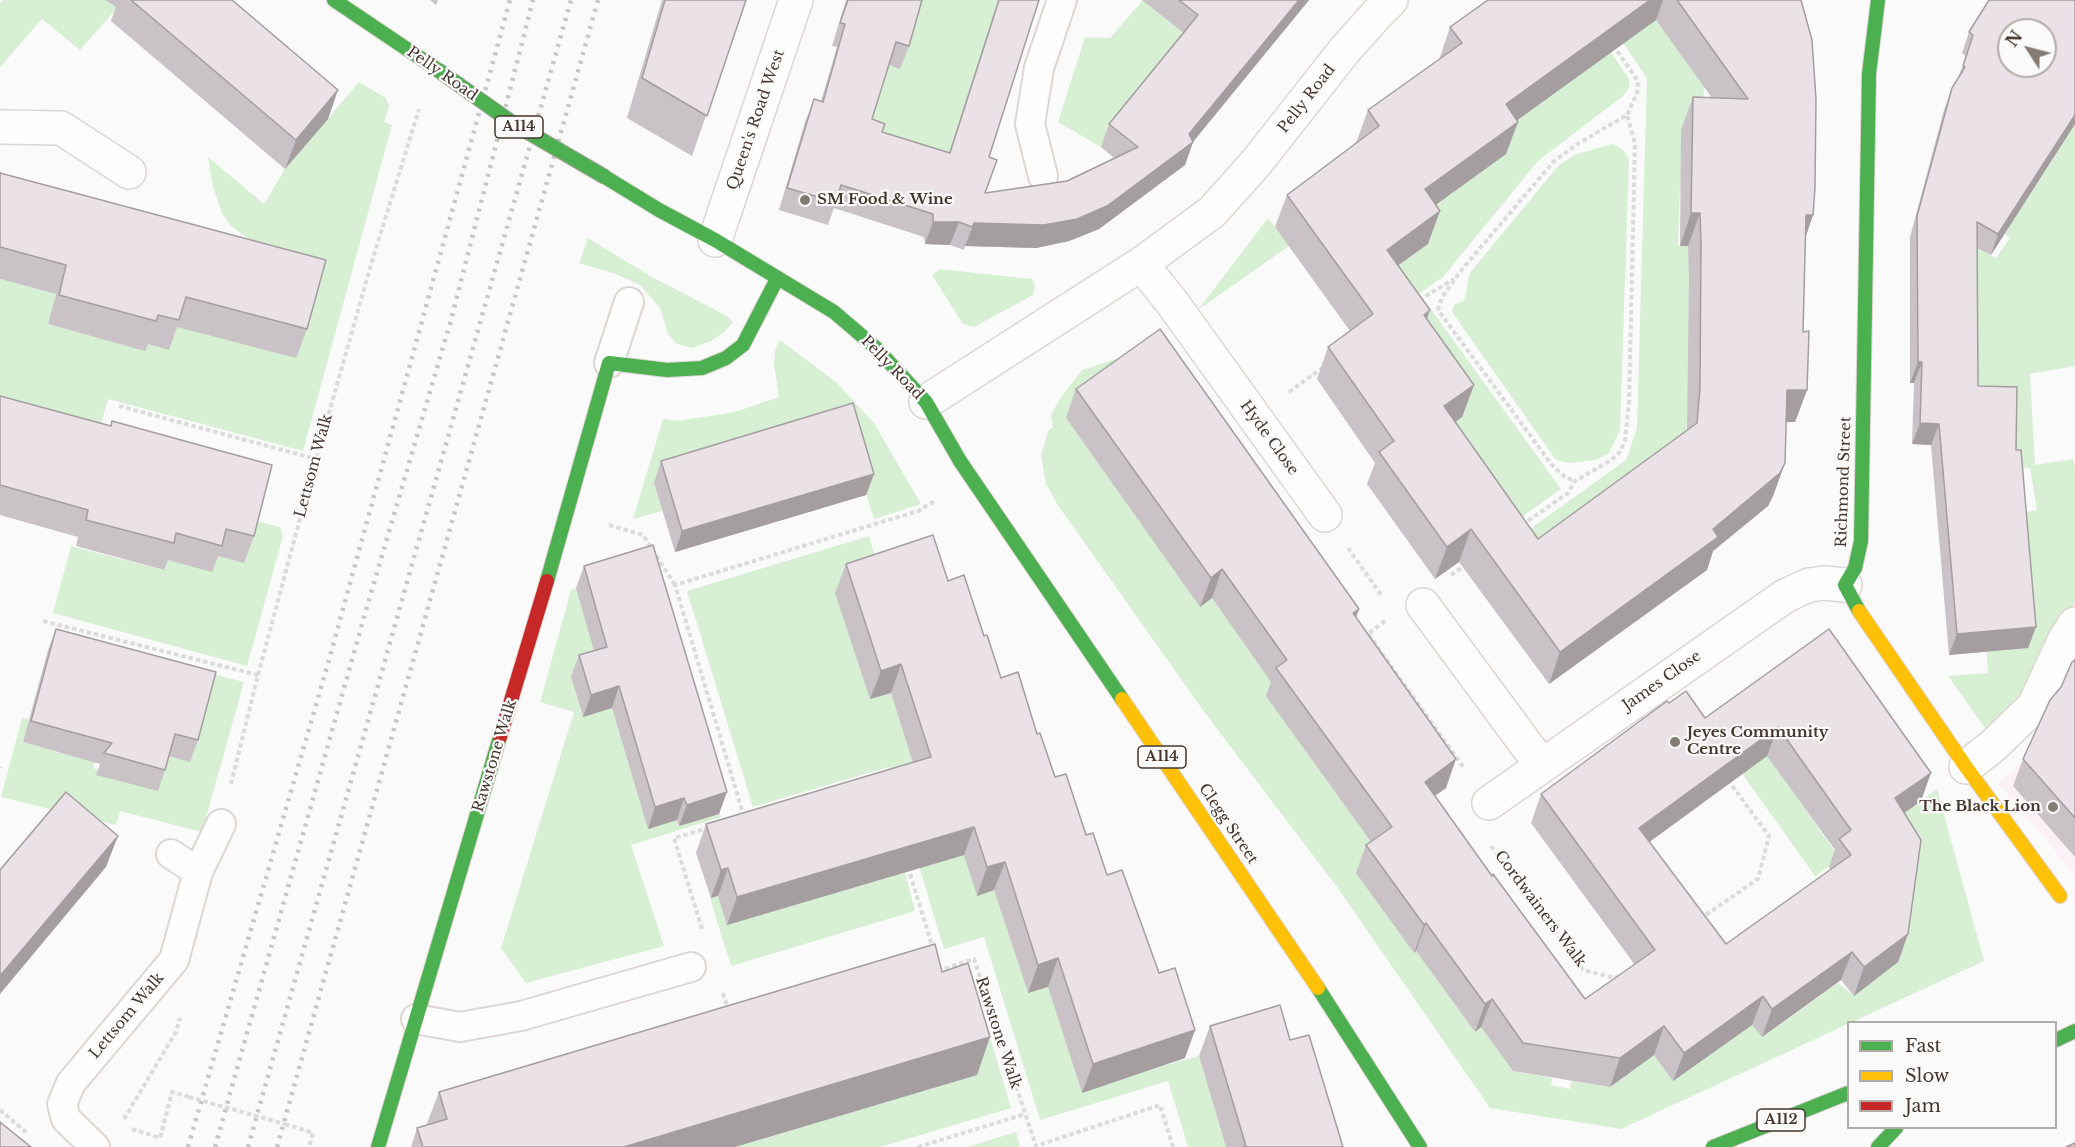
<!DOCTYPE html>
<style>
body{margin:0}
#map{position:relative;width:2075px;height:1147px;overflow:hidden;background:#fafafa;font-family:"Libre Baskerville",serif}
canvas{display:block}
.legend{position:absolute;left:1847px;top:1021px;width:210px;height:108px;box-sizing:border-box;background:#fafafa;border:2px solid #b2aca8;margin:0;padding:8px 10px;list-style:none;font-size:18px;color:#45362e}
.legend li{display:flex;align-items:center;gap:12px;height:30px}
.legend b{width:30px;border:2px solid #b2aca8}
.north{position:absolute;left:1997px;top:18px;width:60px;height:60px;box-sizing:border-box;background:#fafafa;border:2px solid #b2aca8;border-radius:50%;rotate:306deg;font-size:16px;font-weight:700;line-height:24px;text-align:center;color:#45362e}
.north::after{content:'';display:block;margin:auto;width:21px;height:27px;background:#847b75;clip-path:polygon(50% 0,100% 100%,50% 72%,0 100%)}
</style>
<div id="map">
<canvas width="2075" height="1147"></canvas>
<ul class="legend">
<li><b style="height:8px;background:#4caf50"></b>Fast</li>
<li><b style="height:8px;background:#ffc107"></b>Slow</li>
<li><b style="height:8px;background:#c62828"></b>Jam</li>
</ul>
<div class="north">N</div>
</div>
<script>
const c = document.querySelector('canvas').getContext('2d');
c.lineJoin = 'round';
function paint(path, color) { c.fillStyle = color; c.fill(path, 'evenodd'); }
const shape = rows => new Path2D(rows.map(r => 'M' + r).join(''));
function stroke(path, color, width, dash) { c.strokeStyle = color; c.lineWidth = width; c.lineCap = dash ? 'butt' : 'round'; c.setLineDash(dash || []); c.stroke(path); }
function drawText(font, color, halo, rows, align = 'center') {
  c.font = font + ' "Libre Baskerville",serif'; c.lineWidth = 4.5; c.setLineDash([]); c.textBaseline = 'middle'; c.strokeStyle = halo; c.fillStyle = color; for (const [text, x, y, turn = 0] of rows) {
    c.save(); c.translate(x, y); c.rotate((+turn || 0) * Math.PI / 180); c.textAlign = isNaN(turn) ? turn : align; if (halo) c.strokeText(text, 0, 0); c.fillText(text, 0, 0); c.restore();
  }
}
const commercial = shape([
 [2065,724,2075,728,2075,875,1998,783]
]);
const green = shape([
 [3,0,105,0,117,8,80,50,42,19,0,67,0,3],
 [921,0,998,0,982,180,864,142,889,65,900,68],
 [1143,0,1220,0,1101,147,1058,122,1085,37,1110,38],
 [1594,0,1641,0,1704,85,1703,131,1680,187,1678,245,1690,246,1689,333,1701,420,1687,420,1686,457,1631,497,1469,573,1626,460,1637,428,1647,78],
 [1611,52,1629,79,1629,88,1623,96,1538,161,1443,277,1356,338,1381,278,1428,244,1436,205,1459,188,1517,120],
 [359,82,386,98,389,107,384,122,392,125,303,451,108,399,72,531,0,425,0,279,56,294,48,324,145,350,147,344,175,326,250,240,231,226,222,213,213,187,208,157,264,204,285,169],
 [2075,121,2075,366,2030,374,2035,465,2073,459,2075,467,2075,603,2053,632,2023,699,1987,731,1948,676,1988,673,1987,652,2028,648,2017,514,2037,510,2030,468,2009,467,1970,407,1969,243,1996,258,2010,238,2005,234,2017,214,2029,173,2040,179,2057,153,2035,138],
 [1613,144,1623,150,1629,159,1620,430,1609,453,1596,460,1570,463,1556,460,1452,312,1454,305,1465,300,1469,274,1558,166,1576,154],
 [1268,218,1289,246,1198,310],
 [588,238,650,276,727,316,733,322,724,332,711,341,693,348,677,344,668,334,660,308,640,285,616,274,579,263],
 [940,269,1032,279,1035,287,1033,295,974,327,963,324,932,275],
 [1425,301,1561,489,1499,533,1401,319],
 [780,340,836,382,874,423,921,504,874,519,858,469,654,483,662,511,633,519,663,419,678,421,735,412,779,397,774,363,775,351],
 [1126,356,1066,418,1200,606,1212,598,1277,689,1299,742,1381,856,1414,953,1416,951,1475,1032,1481,1027,1513,1071,1552,1078,1551,1085,1570,1089,1572,1081,1610,1087,1654,1055,1752,1025,1762,1037,1838,983,1854,996,1885,827,1937,789,1984,961,1621,1129,1490,1108,1337,887,1205,713,1057,504,1046,484,1041,455,1048,431,1053,427,1051,414,1062,396,1082,370],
 [255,521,280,527,283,536,247,666,53,613,71,546,163,570,171,543,216,555],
 [869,536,881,577,870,699,891,693,924,796,994,890,1028,993,1048,987,1082,1092,1169,1064,1199,1056,1226,1147,1188,1147,1168,1081,1040,1120,984,937,944,949,889,767,753,807,687,591],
 [576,588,600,668,571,677,582,716,612,708,648,828,677,820,679,826,695,821,693,815,718,808,721,817,631,845,664,946,526,983,501,948,574,712,540,702,571,590],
 [213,674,244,682,202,832,120,811,116,825,1,797,22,718,30,719,24,742,60,753,101,738,93,768,109,773,167,755,190,761],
 [1739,715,1840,859,1815,876,1713,733],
 [905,872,915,911,731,966,710,898],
 [975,987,1011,1108,880,1147,735,1147,977,1075],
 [1016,1132,1020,1147,967,1147]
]);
const path = shape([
 [1613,45,1638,81,1637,93,1627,115],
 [1419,300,1454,279],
 [1289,392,1322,368],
 [119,406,316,459],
 [609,525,643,535,675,585],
 [1522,525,1568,493,1575,481,1610,461,1619,453,1625,441,1629,401,1635,144,1627,115,1579,143,1554,161,1460,272,1442,297,1438,310,1552,465,1565,477,1575,481],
 [1348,548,1382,596],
 [1451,575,1467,564],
 [43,621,258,675],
 [1385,621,1368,634,1464,768],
 [0,767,0,768],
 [231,784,258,675,316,459,370,268,419,109],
 [744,817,675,585,918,511,936,500],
 [1491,846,1583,970,1615,978,1618,976],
 [908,867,933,949],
 [1700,919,1758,879,1769,836,1728,780],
 [702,929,674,838,709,828],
 [939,968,940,970,974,959,1036,1146,1160,1105,1173,1147],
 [723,993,728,1009],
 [0,1110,27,1133],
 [124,1119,176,1032,180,1018],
 [285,1124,313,1133,309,1147],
 [132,1129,160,1138,172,1092,189,1097],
 [918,1147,1025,1114]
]);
const lane = shape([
 [1043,176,1030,124,1039,68,1062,0],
 [609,363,629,302],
 [198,872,221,824],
 [416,1019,460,1027,521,1016,691,967],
 [95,1147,66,1119,62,1104,71,1083,174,960,198,872,171,854]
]);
const street = shape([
 [0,127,61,128,129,172],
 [715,240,796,0],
 [1141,264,1171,301,1325,515],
 [926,402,1141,264,1212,212,1256,163,1344,51,1377,14,1391,0],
 [1423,605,1542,766],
 [1966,767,1994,745,2034,706,2065,639,2075,624],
 [1489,803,1785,596,1809,585,1824,583,1845,585]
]);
const fast = shape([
 [334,0,438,70],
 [605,177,659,210,715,240,834,312,876,348,926,402,960,461,1122,699],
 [547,581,609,363,667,370,702,368,726,358,743,345,777,279],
 [1859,611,1845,585,1855,568,1861,541,1869,74,1878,0],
 [1318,988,1420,1147],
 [2056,1040,2075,1031],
 [378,1147,500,737],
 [1713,1147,1848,1093],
 [1878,1147,1896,1128]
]);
const slow = shape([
 [1859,611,1966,767,2060,896],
 [1122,699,1318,988]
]);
const jam = shape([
 [500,737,547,581]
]);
const rail = shape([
 [188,1147,329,660,510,0],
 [215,1147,364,617,451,320,533,0],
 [248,1147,571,0],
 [277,1147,598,0]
]);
const pathBridge = shape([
 [189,1097,285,1124]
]);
const fastBridge = shape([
 [438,70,514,124,605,177]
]);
const wall = shape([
 [105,0,232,0,328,119,285,169,111,21,116,7],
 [430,0,438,0,436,5],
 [662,0,746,0,692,156,627,118],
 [846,0,922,0,909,46,900,69,889,65,872,119,882,132,949,153,998,0,1039,0,989,157,985,193,1067,181,1114,158,1101,147,1109,124,1184,33,1142,0,1309,0,1193,142,1185,165,1099,229,1069,241,1036,248,965,246,964,250,950,245,925,244,924,237,834,208,828,225,779,210,805,122,814,99,821,101,837,47,832,46],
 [1488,0,1801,0,1813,215,1805,237,1803,332,1807,390,1795,422,1786,422,1785,463,1773,496,1768,506,1713,551,1707,570,1549,684,1459,562,1435,579,1367,484,1375,463,1317,379,1328,347,1350,331,1275,227,1287,195,1356,143,1368,110,1439,60,1450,27],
 [1656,20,1712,98,1693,97,1681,130,1680,246,1688,246,1689,275,1687,430,1538,539,1455,422,1462,417,1474,385,1427,319,1398,265,1428,244,1436,205,1506,154,1517,120],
 [1989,0,2075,124,1991,255,1977,248,1978,386,2016,450,2036,627,2028,648,1949,655,1931,445,1912,444,1914,383,1910,383,1910,237,1944,110,1952,88,1958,78,1966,56,1962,53,1969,32],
 [0,173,307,329,296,358,177,327,169,350,148,344,145,351,48,324,56,294,0,279],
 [1076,389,1359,609,1356,618,1446,788,1435,796,1492,876,1585,999,1635,965,1531,823,1541,794,1669,703,1705,718,1829,629,1921,801,1904,813,1908,934,1898,962,1854,996,1841,980,1762,1037,1752,1025,1673,1081,1654,1055,1610,1087,1513,1071,1481,1027,1475,1032,1416,951,1414,953,1356,873,1366,845,1371,842,1266,696,1271,682,1212,598,1200,607,1066,418],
 [1767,756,1835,850,1829,867,1830,870,1726,944,1649,842],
 [0,396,254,536,244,563,218,556,212,572,168,560,164,570,76,546,78,537,0,515],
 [661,461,874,474,866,495,675,552,654,483],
 [846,564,948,581,984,636,1001,678,1037,734,1055,777,1107,875,1185,1058,1082,1093,1048,987,1028,993,994,890,977,896,964,855,727,925,718,896,711,898,696,853,706,824,913,763,891,693,870,699,835,593],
 [584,566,719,814,679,826,677,820,648,829,612,708,583,717,571,677,579,655,594,651,576,588],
 [56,629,198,740,190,762,169,756,165,770,158,791,96,775,100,764,23,742,48,650],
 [2075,660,2075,857,2013,786,2023,759],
 [942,972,977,1075,735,1147,411,1147,417,1128,426,1126,439,1092],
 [1210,1026,1290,1040,1343,1147,1226,1147,1199,1056]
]);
const shadedWall = shape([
 [1299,0,1309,0,1192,143,1193,142,1185,165,1099,229,1069,241,1036,248,965,246,974,223,1189,134],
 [1650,0,1663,0,1656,20,1494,137,1506,104],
 [338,90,328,119,285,169,296,140],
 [2075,115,2075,124,1991,255,1998,234],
 [1518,122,1506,154,1413,221,1425,189],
 [1440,211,1428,244,1375,282,1387,250],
 [1691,213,1700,213,1688,246,1680,246],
 [1806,215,1813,215,1802,248],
 [933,222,959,222,950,245,925,244],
 [1430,310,1418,343,1424,315],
 [1918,362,1922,362,1914,383,1910,383],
 [1474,385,1462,417,1432,439,1444,406],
 [1787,390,1807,390,1795,422,1775,422],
 [1920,423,1939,424,1931,445,1912,444],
 [1785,463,1773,496,1768,506,1713,551,1707,570,1549,684,1560,652,1713,529],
 [874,474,866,495,675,552,682,531],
 [1471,529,1459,562,1435,579,1447,547],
 [1222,569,1212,598,1200,607,1211,578],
 [1359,609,1349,637,1353,613],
 [2036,627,2028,648,1949,655,1957,634],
 [901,664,891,693,870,699,881,671],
 [619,686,612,708,583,717,591,695],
 [1778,727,1767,756,1629,857,1639,828],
 [1456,759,1446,788,1414,810,1425,782],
 [1931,773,1921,801,1885,827,1895,798],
 [727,792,719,814,679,826,687,805],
 [684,798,677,820,648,829,655,807],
 [974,827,964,855,727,925,737,897],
 [118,836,106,867,0,994,0,976],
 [1005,862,994,890,977,896,987,867],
 [728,868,718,896,711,898,721,870],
 [1426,923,1416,951,1414,953,1424,925],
 [1908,934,1898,962,1854,996,1864,967],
 [1852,952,1841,980,1762,1037,1772,1009],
 [1058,958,1048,987,1028,993,1038,965],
 [1763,996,1752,1025,1673,1081,1684,1053],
 [1492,999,1481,1027,1475,1032,1485,1004],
 [1664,1026,1654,1055,1610,1087,1620,1058],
 [1195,1030,1185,1058,1082,1093,1093,1064],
 [990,1037,977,1075,735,1147,624,1147]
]);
const building = shape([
 [131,0,232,0,338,90,296,140,131,0],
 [665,0,746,0,707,116,642,78,665,0],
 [848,0,922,0,909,46,896,42,872,119,885,124,882,132,950,153,999,0,1039,0,989,157,997,160,985,193,1067,181,1138,147,1109,124,1198,15,1179,0,1299,0,1189,134,1193,142,1107,206,1077,219,1044,225,974,223,972,227,959,222,933,222,933,214,841,185,836,202,787,188,814,99,823,102,845,24,840,23,848,0],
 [1488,0,1650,0,1506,104,1518,122,1425,189,1440,211,1387,250,1430,310,1424,315,1474,385,1444,406,1538,539,1697,423,1700,387,1701,243,1700,213,1691,213,1693,97,1748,99,1677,0,1801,0,1812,40,1816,99,1815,188,1813,215,1806,215,1803,332,1809,331,1807,390,1787,390,1785,463,1780,473,1713,529,1718,537,1560,652,1471,529,1447,547,1379,452,1394,441,1328,347,1373,314,1287,195,1379,126,1368,110,1462,43,1450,27,1488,0],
 [1989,0,2075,0,2075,115,1998,234,1977,222,1978,386,2017,387,2016,450,2021,450,2036,627,1957,634,1939,424,1920,423,1922,362,1918,362,1917,216,1952,88,1965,67,1963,66,1973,35,1969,32,1989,0],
 [2009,30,2045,30,2045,66,2009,66,2009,30],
 [0,173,326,260,307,329,186,297,179,320,158,315,156,321,59,295,66,265,0,247,0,173],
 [1160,329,1359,609,1353,613,1456,759,1425,782,1492,876,1493,874,1585,999,1655,950,1541,794,1667,701,1669,703,1686,691,1705,718,1829,629,1931,773,1895,798,1921,840,1908,934,1864,967,1852,952,1772,1009,1763,996,1684,1053,1664,1026,1620,1058,1523,1043,1492,999,1485,1004,1426,923,1424,925,1366,845,1392,827,1276,668,1287,660,1222,569,1211,578,1076,389,1160,329],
 [1778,727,1851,830,1839,839,1851,855,1726,944,1639,828,1778,727],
 [0,396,111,426,112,421,272,465,254,536,226,529,222,546,176,533,174,543,86,520,88,510,0,485,0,396],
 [853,403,874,474,682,531,661,461,853,403],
 [933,535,948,581,964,575,984,636,987,635,1001,678,1018,672,1037,734,1040,733,1055,777,1066,774,1086,835,1093,833,1107,875,1122,870,1159,973,1175,968,1195,1030,1093,1064,1058,958,1038,965,1005,862,987,867,974,827,737,897,728,868,721,870,706,824,931,757,901,664,881,671,846,564,933,535],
 [653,545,727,792,687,805,684,798,655,807,619,686,591,695,579,655,607,647,584,566,653,545],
 [56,629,216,672,198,740,175,734,165,770,104,753,112,743,31,721,56,629],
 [2075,660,2075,818,2023,759,2050,700,2061,687,2072,662,2075,660],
 [66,792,118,836,0,976,0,870,66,792],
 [935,944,942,972,968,963,990,1037,624,1147,423,1147,417,1128,447,1119,439,1092,935,944],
 [1280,1005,1290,1040,1309,1035,1343,1147,1243,1147,1246,1146,1210,1026,1280,1005],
 [0,1122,31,1147,0,1147,0,1122],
 [2075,1143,2075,1147,2066,1147,2075,1143]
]);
const markers = [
 [805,200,6,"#847b75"],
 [1675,742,6,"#847b75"],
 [2053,807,6,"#847b75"]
];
const shields = [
 [519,127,48],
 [1162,757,48],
 [1781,1120,48]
];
const shieldNames = [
 ["A114",519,127],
 ["A114",1162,757],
 ["A112",1781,1120]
];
const streetNames = [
 ["Pelly Road",442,74,35],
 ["Pelly Road",1307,99,-52],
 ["Queen's Road West",756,120,-71],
 ["Pelly Road",892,368,46],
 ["Hyde Close",1269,438,54],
 ["Lettsom Walk",314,466,-75],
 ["Richmond Street",1844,482,-88],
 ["James Close",1662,681,-35],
 ["Rawstone Walk",495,756,-73],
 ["Clegg Street",1228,824,56],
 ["Cordwainers Walk",1540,909,53],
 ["Lettsom Walk",127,1016,-50],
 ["Rawstone Walk",998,1033,72]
];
const poiNames = [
 ["SM Food & Wine",817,200],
 ["Jeyes Community",1687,733],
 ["Centre",1687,750],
 ["The Black Lion",2041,807,"right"]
];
paint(commercial, '#fcf1f6');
paint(green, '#d7f0d4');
stroke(lane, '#ddd6d2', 32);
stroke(street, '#ddd6d2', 36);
stroke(fast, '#ddd6d2', 16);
stroke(slow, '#ddd6d2', 16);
stroke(jam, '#ddd6d2', 16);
stroke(path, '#dbdbdb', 4, [4.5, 3]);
stroke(lane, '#fefefe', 28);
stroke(street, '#fefefe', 33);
stroke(fast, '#4caf50', 14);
stroke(slow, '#ffc107', 14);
stroke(jam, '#c62828', 14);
stroke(rail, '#c7c5c5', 4.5, [3, 6]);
stroke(fastBridge, '#a4a398', 16, []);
stroke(pathBridge, '#dbdbdb', 4, [4.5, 3]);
stroke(fastBridge, '#4caf50', 14);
paint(wall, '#c9c2c6');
paint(shadedWall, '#a49ea1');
paint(building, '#eae2e6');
stroke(building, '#a49ea1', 1.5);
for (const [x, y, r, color] of markers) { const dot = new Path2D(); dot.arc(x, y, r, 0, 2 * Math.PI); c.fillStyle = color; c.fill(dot); stroke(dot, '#fafafa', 2); }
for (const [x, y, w] of shields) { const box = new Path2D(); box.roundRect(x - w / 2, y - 11, w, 22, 4.5); c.fillStyle = '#fafafa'; c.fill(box); stroke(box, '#45362e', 1.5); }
drawText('bold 14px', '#45362e', null, shieldNames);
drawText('15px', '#45362e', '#fafafa', streetNames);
drawText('bold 15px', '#45362e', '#fafafa', poiNames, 'left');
</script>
